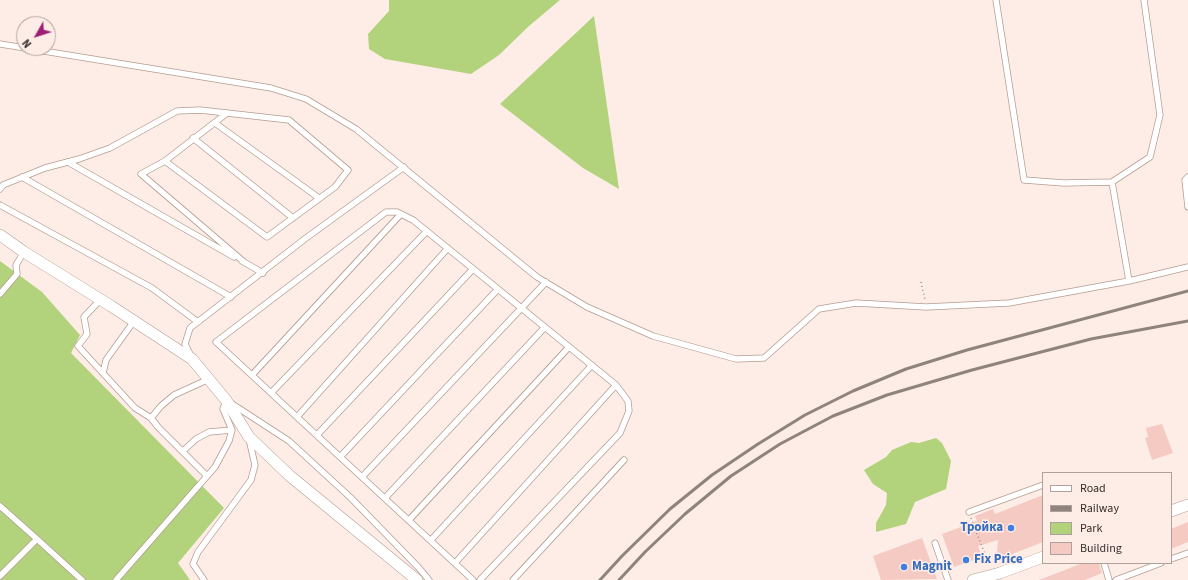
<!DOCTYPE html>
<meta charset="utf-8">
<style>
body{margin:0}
#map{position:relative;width:1188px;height:580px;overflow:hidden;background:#fdede6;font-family:"Source Sans 3",sans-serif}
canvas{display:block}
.legend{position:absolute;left:1042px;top:472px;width:130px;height:92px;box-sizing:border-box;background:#fdede6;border:1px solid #aea19a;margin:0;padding:5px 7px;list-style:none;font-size:12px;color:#372e29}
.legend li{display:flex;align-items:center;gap:8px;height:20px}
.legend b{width:20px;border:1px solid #aea19a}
.north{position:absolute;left:16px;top:16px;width:40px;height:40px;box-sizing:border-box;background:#fdede6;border:1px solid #aea19a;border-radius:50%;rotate:231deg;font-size:11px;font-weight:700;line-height:16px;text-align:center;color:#372e29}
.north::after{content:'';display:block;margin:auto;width:14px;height:18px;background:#9d2076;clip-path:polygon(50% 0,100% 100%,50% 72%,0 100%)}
</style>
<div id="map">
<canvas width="1188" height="580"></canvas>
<ul class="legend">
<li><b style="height:5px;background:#fff"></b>Road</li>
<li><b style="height:5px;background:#8f837d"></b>Railway</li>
<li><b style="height:11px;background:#b2d37c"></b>Park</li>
<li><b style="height:11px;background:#f5cac3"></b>Building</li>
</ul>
<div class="north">N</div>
</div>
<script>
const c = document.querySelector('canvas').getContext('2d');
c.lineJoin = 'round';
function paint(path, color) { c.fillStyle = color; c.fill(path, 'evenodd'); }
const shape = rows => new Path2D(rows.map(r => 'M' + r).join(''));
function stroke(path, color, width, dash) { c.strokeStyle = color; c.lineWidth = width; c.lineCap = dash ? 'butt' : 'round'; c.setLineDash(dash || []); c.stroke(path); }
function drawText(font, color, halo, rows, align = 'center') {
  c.font = font + ' "Source Sans 3",sans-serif'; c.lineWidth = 3; c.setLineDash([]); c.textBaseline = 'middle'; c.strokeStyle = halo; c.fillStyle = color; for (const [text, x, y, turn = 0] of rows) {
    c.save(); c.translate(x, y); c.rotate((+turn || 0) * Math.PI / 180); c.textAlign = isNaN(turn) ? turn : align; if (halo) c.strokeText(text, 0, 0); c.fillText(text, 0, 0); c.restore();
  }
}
const green = shape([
 [389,0,560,0,529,26,499,55,471,74,385,59,369,49,368,34,389,11],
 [594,16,619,189,583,168,500,104],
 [0,261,42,292,80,335,71,353,224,508,178,563,190,580,0,580],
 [936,438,942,443,951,461,946,489,915,502,906,524,876,532,876,523,886,505,887,493,873,484,864,470,886,457,892,450,911,442,919,443]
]);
const building = shape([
 [1162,424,1173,453,1152,460,1145,438,1148,437,1146,428],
 [1043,495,1043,542,1002,558,997,552,998,540,978,546,982,557,954,567,942,534,977,521,975,516,993,509,995,514],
 [1188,522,1188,542,1171,549,1171,529],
 [922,538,937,579,881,580,873,556],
 [1083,563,1099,563,1102,573,1085,580,1039,580]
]);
const path = shape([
 [921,282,925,300],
 [971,518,989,565]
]);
const lane = shape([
 [996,0,1024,180,1064,183,1112,182,1150,157,1160,115,1144,0],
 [0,44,271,88,306,99,356,129,537,277,587,307,653,336,736,359,764,358,819,309,856,303,926,307,1009,303,1129,281,1188,267],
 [227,113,165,161,141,174,244,262],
 [215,123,319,198],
 [193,138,293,218],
 [68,162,234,257],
 [22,177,231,297],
 [1188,177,1185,180,1188,207],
 [1112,182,1129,281],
 [0,189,3,185,45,168,79,159,110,148,177,111,200,110,289,120,348,170,335,187,267,237,165,161],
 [0,205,152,288,198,322],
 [242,261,263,273],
 [0,294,17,274,16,265,24,252],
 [101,299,84,317,87,334,78,346,135,408,151,418,158,427,207,476],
 [191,356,185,344,190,328,306,238,404,167],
 [103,373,106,360,134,321],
 [252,375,401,214],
 [271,393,427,231],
 [297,417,448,248],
 [151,418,161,406,174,395,209,379],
 [317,435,473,269],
 [183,451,196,439,209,432,232,430],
 [340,457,498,289],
 [362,477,546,282],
 [385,498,545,327],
 [0,506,37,539],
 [969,512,1043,485],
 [409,520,569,347],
 [431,540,592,365],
 [935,543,948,580],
 [1171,559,1188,553],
 [455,563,616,385],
 [1104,563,1109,580],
 [0,576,37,539,82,580],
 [116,580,215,467,229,441,232,430,223,409,226,400,289,441,351,498,419,568,429,580],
 [204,580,193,564,198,552,251,480,255,465,249,439],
 [473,580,216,342,386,212,397,212,413,220,616,385,628,401,629,411,620,433,480,580],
 [513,580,624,460],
 [1116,580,1161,563]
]);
const street = shape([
 [0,235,24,252,111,306,192,359,226,400,249,437,290,476,417,580],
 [1171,511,1188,505],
 [973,580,1000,573,1043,557]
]);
const rail = shape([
 [600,580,622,556,670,509,712,475,758,444,805,415,853,391,906,369,967,350,1188,291],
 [619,580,645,552,685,514,731,476,780,444,833,416,887,395,972,370,1091,339,1188,321]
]);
const markers = [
 [1011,528,4,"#3f7fe0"],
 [966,560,4,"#3f7fe0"],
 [904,567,4,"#3f7fe0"]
];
const shopNames = [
 ["Тройка",1003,528,"right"],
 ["Fix Price",974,560],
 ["Magnit",912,567]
];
paint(green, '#b2d37c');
paint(building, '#f5cac3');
stroke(lane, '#b49c91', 7);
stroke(street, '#b49c91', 12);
stroke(path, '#978a84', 1.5, [1, 3]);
stroke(lane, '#fff', 5.5);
stroke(street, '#fff', 11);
stroke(rail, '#8f837d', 3);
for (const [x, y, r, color] of markers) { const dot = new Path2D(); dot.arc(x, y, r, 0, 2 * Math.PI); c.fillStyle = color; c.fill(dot); stroke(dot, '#fdede6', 1.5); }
drawText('bold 13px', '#366cbe', '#fdede6', shopNames, 'left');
</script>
